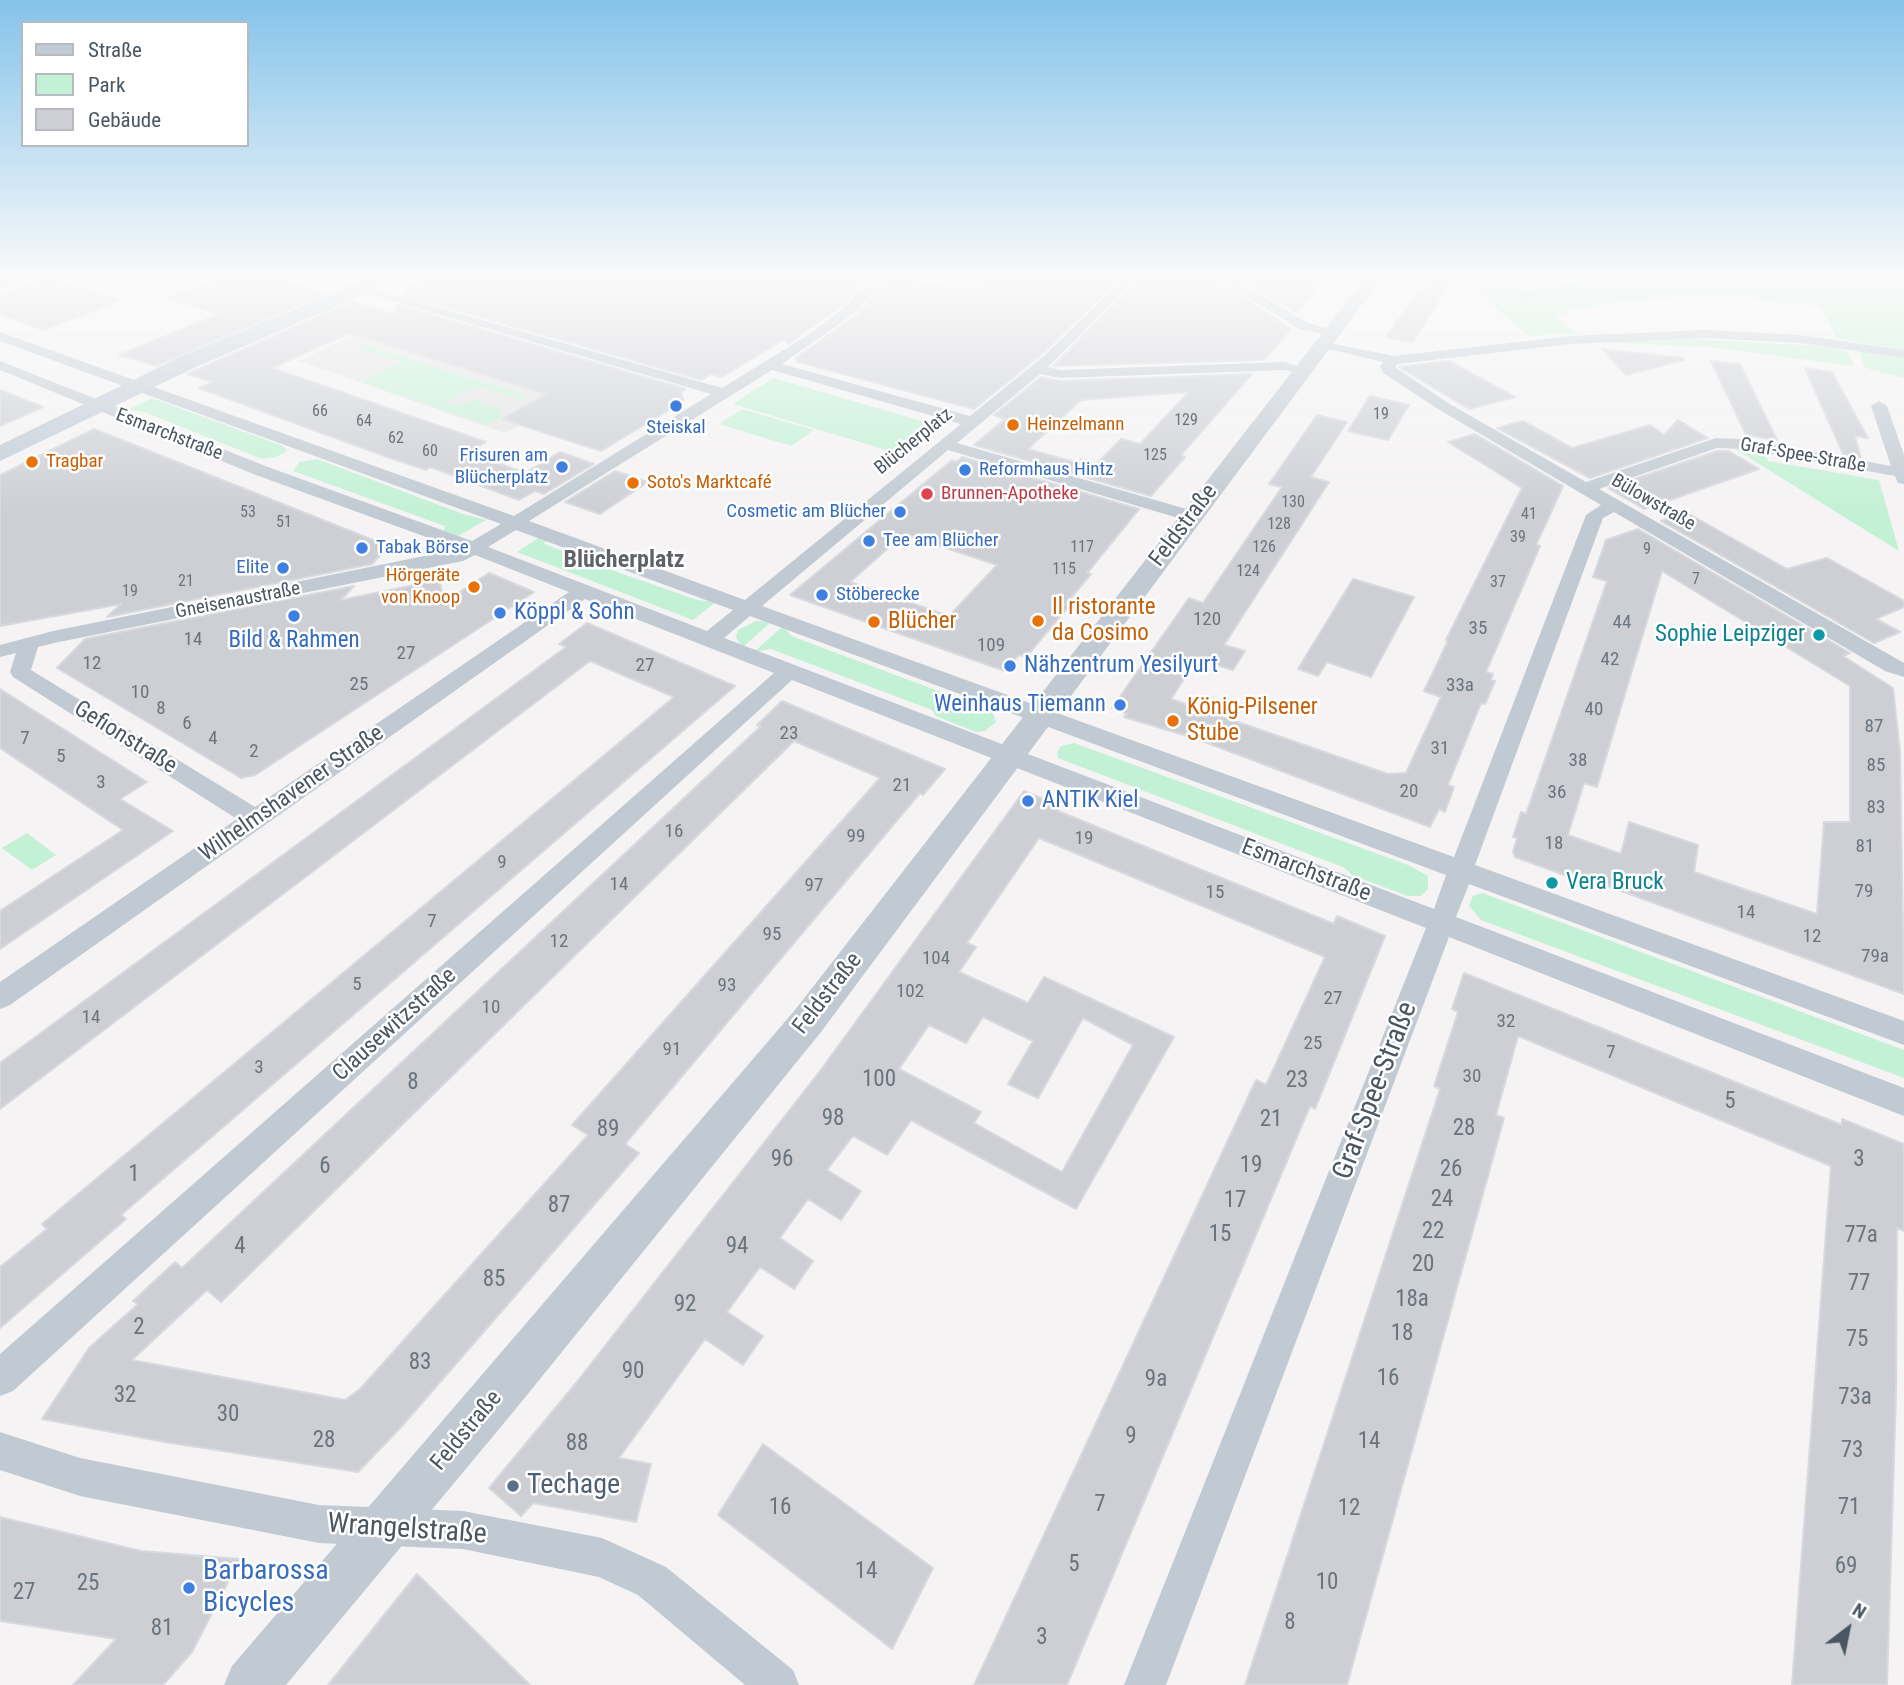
<!DOCTYPE html>
<meta charset="utf-8">
<style>
body{margin:0}
#map{position:relative;width:1904px;height:1685px;overflow:hidden;background:#f5f3f3;font-family:"Roboto Condensed",sans-serif}
canvas{display:block}
.legend{position:absolute;left:21px;top:21px;width:228px;height:126px;box-sizing:border-box;background:#fff;border:2px solid #b7bbc0;margin:0;padding:9px 12px;list-style:none;font-size:21px;color:#4a5661}
.legend li{display:flex;align-items:center;gap:14px;height:35px}
.legend b{width:35px;border:2px solid #b7bbc0}
.north{position:absolute;left:1813px;top:1594px;width:70px;height:70px;-webkit-text-stroke:5px #fff;paint-order:stroke;rotate:32deg;font-size:19px;font-weight:700;line-height:28px;text-align:center;color:#4a5661}
.north::after{content:'';display:block;margin:auto;width:24px;height:32px;background:#4a5661;clip-path:polygon(50% 0,100% 100%,50% 72%,0 100%)}
</style>
<div id="map">
<canvas width="1904" height="1685"></canvas>
<ul class="legend">
<li><b style="height:9px;background:#c1cbd6"></b>Straße</li>
<li><b style="height:19px;background:#c3f1d5"></b>Park</li>
<li><b style="height:19px;background:#cdcfd5"></b>Gebäude</li>
</ul>
<div class="north">N</div>
</div>
<script>
const c = document.querySelector('canvas').getContext('2d');
c.lineJoin = 'round';
function paint(path, color) { c.fillStyle = color; c.fill(path, 'evenodd'); }
const shape = rows => new Path2D(rows.map(r => 'M' + r).join(''));
function stroke(path, color, width, dash) { c.strokeStyle = color; c.lineWidth = width; c.lineCap = dash ? 'butt' : 'round'; c.setLineDash(dash || []); c.stroke(path); }
function drawText(font, color, halo, rows, align = 'center') {
  c.font = font + ' "Roboto Condensed",sans-serif'; c.lineWidth = 5; c.setLineDash([]); c.textBaseline = 'middle'; c.strokeStyle = halo; c.fillStyle = color; for (const [text, x, y, turn = 0] of rows) {
    c.save(); c.translate(x, y); c.rotate((+turn || 0) * Math.PI / 180); c.textAlign = isNaN(turn) ? turn : align; if (halo) c.strokeText(text, 0, 0); c.fillText(text, 0, 0); c.restore();
  }
}
const education = shape([
 [355,333,632,378,504,433,299,361]
]);
const green = shape([
 [1473,278,1904,278,1904,350,1837,338,1820,306,1733,297,1628,300,1570,311,1556,317,1577,333,1529,336,1476,292,1471,287],
 [1680,338,1836,347,1848,352,1854,366,1709,347,1601,342],
 [363,344,527,396,520,400,477,386,446,402,454,406,479,398,482,404,500,408,501,417,486,424,362,382,402,362,356,347],
 [1859,351,1904,358,1904,378,1865,368],
 [773,378,805,387,939,426,903,455,733,404],
 [152,398,283,446,287,451,276,457,262,459,144,412,128,410],
 [742,409,814,430,791,446,719,424],
 [1735,449,1766,453,1768,461,1879,480,1899,551],
 [317,459,463,514,486,520,458,536,444,531,445,526,293,471,299,462],
 [540,537,547,539,544,544,623,574,697,600,716,602,693,620,517,552],
 [756,621,771,622,743,647,736,638,738,630],
 [783,626,791,636,992,711,996,722,985,731,976,732,936,716,932,710,771,649,754,652],
 [1074,743,1408,865,1428,876,1428,889,1421,896,1408,896,1352,875,1345,868,1058,758,1057,752,1061,746],
 [27,833,56,855,32,870,2,848],
 [1482,893,1904,1050,1904,1078,1481,920,1469,906,1473,896]
]);
const stream = shape([
 [1523,295,1563,289,1588,278]
]);
const building = shape([
 [48,278,120,300,43,330,0,314,0,295,48,278],
 [219,278,276,278,327,293,156,366,119,355,218,314,167,298,219,278],
 [427,278,868,278,844,304,788,344,785,339,722,377,711,374,702,380,403,295,408,286,427,278],
 [888,278,921,278,916,284,971,288,984,278,1120,278,1042,354,974,409,798,362,796,358,858,314,888,278],
 [1140,278,1215,278,1291,329,1264,360,1053,366,1140,278],
 [1237,278,1325,278,1297,313,1237,278],
 [1428,278,1453,278,1413,342,1386,337,1428,278],
 [354,301,394,314,398,305,686,389,681,393,684,401,601,451,502,419,546,394,349,333,272,368,486,442,468,452,525,473,560,452,594,464,544,494,535,491,519,500,430,467,426,470,387,457,199,388,213,382,187,374,354,301],
 [1602,349,1684,358,1684,360,1626,375,1602,349],
 [1449,361,1515,397,1469,409,1399,367,1449,361],
 [1711,361,1740,364,1777,440,1746,435,1711,361],
 [1805,368,1832,372,1868,438,1855,436,1861,458,1843,454,1805,368],
 [1252,374,1181,455,1185,457,1151,496,974,445,1005,419,994,415,1041,377,1060,381,1252,374],
 [1189,392,1140,444,1121,439,1096,464,1081,459,1078,463,1028,449,1081,400,1189,392],
 [0,390,43,407,0,426,0,390],
 [1370,396,1409,405,1388,440,1348,431,1370,396],
 [1317,415,1347,422,1311,477,1329,482,1224,645,1245,651,1233,670,1197,659,1171,699,1388,774,1406,773,1441,697,1424,691,1448,641,1446,640,1522,488,1448,442,1475,434,1563,486,1536,545,1540,546,1486,672,1493,674,1491,680,1495,681,1485,704,1481,703,1448,785,1454,787,1445,812,1439,809,1430,827,1194,738,1124,717,1127,714,1112,708,1189,598,1203,603,1282,487,1269,484,1317,415],
 [1678,420,1708,438,1590,478,1497,428,1523,421,1572,448,1650,425,1664,435,1678,420],
 [94,429,117,438,388,546,372,564,107,617,121,604,0,626,0,475,94,429],
 [1717,451,1729,451,1759,469,1644,509,1608,488,1717,451],
 [962,457,1139,509,1087,573,1091,574,1065,605,1069,606,1026,657,1019,655,1005,671,790,595,952,460,956,462,962,457],
 [904,534,997,565,949,616,850,582,904,534],
 [615,471,648,482,600,514,565,502,615,471],
 [1687,513,1787,569,1827,558,1904,601,1904,607,1876,619,1900,632,1874,643,1661,521,1687,513],
 [1638,529,1850,653,1843,656,1893,688,1900,752,1904,994,1569,872,1567,876,1515,857,1513,852,1517,838,1513,837,1521,812,1526,814,1607,581,1593,577,1606,540,1638,529],
 [1662,571,1850,686,1850,822,1824,822,1817,914,1694,872,1698,845,1629,822,1621,854,1568,835,1584,783,1597,787,1662,571],
 [489,573,534,592,255,775,241,778,57,668,85,639,354,586,341,600,440,580,443,603,489,573],
 [1353,579,1414,597,1371,677,1327,662,1318,676,1298,669,1353,579],
 [587,623,735,686,121,1215,126,1219,0,1328,0,1267,47,1229,42,1224,674,697,590,661,0,1109,0,1063,566,647,559,644,587,623],
 [0,689,147,782,120,799,173,831,0,949,0,911,123,830,0,748,0,689],
 [782,701,945,769,923,795,920,793,625,1144,639,1153,402,1426,358,1472,165,1442,42,1419,89,1348,138,1304,133,1301,175,1262,182,1268,761,726,757,725,782,701],
 [794,741,880,778,572,1125,588,1135,360,1389,345,1400,132,1360,207,1290,221,1302,794,741],
 [1024,791,1061,806,1058,811,1334,924,1337,916,1385,936,1315,1109,1310,1106,1067,1685,974,1685,1256,1080,1266,1085,1325,957,1039,838,967,943,976,947,959,972,1028,1003,1044,977,1174,1037,1076,1209,911,1120,887,1155,853,1136,827,1170,861,1191,841,1220,808,1199,780,1238,813,1261,794,1289,760,1267,727,1312,763,1336,743,1365,705,1339,619,1458,651,1464,636,1522,533,1503,521,1516,489,1488,576,1383,820,1071,1024,791],
 [983,1017,1033,1041,1008,1084,1038,1098,1083,1018,1133,1045,1062,1172,974,1123,981,1112,899,1069,929,1025,966,1043,983,1017],
 [1464,973,1842,1125,1842,1119,1904,1144,1904,1231,1897,1228,1896,1392,1887,1685,1792,1685,1831,1166,1518,1036,1496,1115,1504,1118,1347,1685,1245,1685,1440,1089,1434,1086,1458,1012,1452,1009,1464,973],
 [763,1444,933,1568,892,1649,718,1515,763,1444],
 [0,1517,141,1551,240,1559,192,1652,163,1685,73,1685,116,1639,0,1621,0,1517],
 [417,1574,475,1631,530,1685,328,1685,417,1574]
]);
const minor = shape([
 [11,278,30,278,0,290,0,282,11,278],
 [314,278,334,278,722,388,808,335,846,306,872,278,885,278,856,312,782,364,970,416,1044,356,1124,278,1137,278,1048,367,1060,370,1284,362,1311,370,1304,374,1284,370,1060,378,1040,374,957,443,1197,512,1200,516,1197,520,1185,520,948,450,762,606,1454,857,1586,515,1601,505,1438,409,1383,373,1380,366,1383,362,1319,347,1319,341,1394,356,1570,336,1705,330,1800,335,1904,350,1904,358,1800,343,1705,338,1570,344,1398,364,1395,367,1448,403,1586,482,1716,438,1743,439,1891,466,1871,406,1879,401,1887,406,1904,455,1904,484,1898,483,1895,476,1743,449,1717,448,1599,489,1904,663,1904,677,1885,671,1614,512,1603,518,1475,865,1904,1021,1904,1045,1469,884,1456,917,1904,1088,1904,1116,1449,937,1166,1685,1124,1685,1426,928,792,680,13,1391,0,1396,0,1354,774,673,585,599,10,1005,0,1009,0,982,237,819,13,677,10,672,16,653,0,657,0,645,53,631,459,549,256,475,0,370,0,361,268,467,472,541,501,524,0,341,0,332,514,516,711,394,314,278],
 [772,370,961,424,745,600,529,521,772,370],
 [516,530,733,610,707,631,488,547,516,530],
 [475,555,569,592,255,807,31,670,38,647,54,643,463,561,475,555],
 [750,616,1446,875,1434,909,724,638,750,616],
 [1217,278,1232,278,1308,323,1340,332,1333,336,1299,329,1217,278],
 [0,1432,80,1458,319,1505,463,1511,602,1538,666,1567,793,1670,799,1685,745,1685,638,1595,599,1577,463,1549,319,1543,80,1496,0,1470,0,1432]
]);
const tertiary = shape([
 [1365,278,1382,278,821,1032,514,1411,286,1685,224,1685,232,1666,795,1010,1365,278]
]);
const secondary = shape([
 [369,278,396,278,393,282,196,367,0,461,0,445,180,357,369,278]
]);
const markers = [
 [676,406,7,"#3f7fe0"],
 [1013,425,7,"#e8710a"],
 [32,462,7,"#e8710a"],
 [562,467,7,"#3f7fe0"],
 [965,470,7,"#3f7fe0"],
 [633,483,7,"#e8710a"],
 [927,494,7,"#e0444e"],
 [900,512,7,"#3f7fe0"],
 [869,541,7,"#3f7fe0"],
 [362,548,7,"#3f7fe0"],
 [283,568,7,"#3f7fe0"],
 [474,587,7,"#e8710a"],
 [822,595,7,"#3f7fe0"],
 [500,613,7,"#3f7fe0"],
 [294,616,7,"#3f7fe0"],
 [1038,621,7,"#e8710a"],
 [874,622,7,"#e8710a"],
 [1819,635,7,"#0f9aa8"],
 [1010,666,7,"#3f7fe0"],
 [1120,705,7,"#3f7fe0"],
 [1173,721,7,"#e8710a"],
 [1028,801,7,"#3f7fe0"],
 [1552,883,7,"#0f9aa8"],
 [513,1486,7,"#5c6f8a"],
 [189,1588,7,"#3f7fe0"]
];
const farNumbernames = [
 ["66",320,412],
 ["19",1381,415],
 ["129",1186,421],
 ["64",364,422],
 ["62",396,439],
 ["60",430,452],
 ["125",1155,456],
 ["130",1293,503],
 ["53",248,513],
 ["41",1529,515],
 ["51",284,523],
 ["128",1279,525],
 ["39",1518,538],
 ["117",1082,548],
 ["126",1264,548],
 ["9",1647,550],
 ["115",1064,570],
 ["124",1248,572],
 ["7",1696,580],
 ["21",186,582],
 ["37",1498,583],
 ["19",130,592]
];
const farFoodnames = [
 ["Heinzelmann",1027,425],
 ["Tragbar",46,462],
 ["Soto's Marktcafé",647,483],
 ["Hörgeräte",460,576,"right"],
 ["von Knoop",460,598,"right"]
];
const farShopnames = [
 ["Steiskal",676,428,"center"],
 ["Frisuren am",548,456,"right"],
 ["Blücherplatz",548,478,"right"],
 ["Reformhaus Hintz",979,470],
 ["Cosmetic am Blücher",886,512,"right"],
 ["Tee am Blücher",883,541],
 ["Tabak Börse",376,548],
 ["Elite",269,568,"right"],
 ["Stöberecke",836,595]
];
const farStreetnames = [
 ["Esmarchstraße",169,435,21],
 ["Blücherplatz",914,442,-39],
 ["Graf-Spee-Straße",1803,456,10],
 ["Bülowstraße",1653,503,30],
 ["Gneisenaustraße",238,601,-11]
];
const farHealthnames = [
 ["Brunnen-Apotheke",941,494]
];
const numberNames = [
 ["120",1207,620],
 ["44",1622,623],
 ["35",1478,629],
 ["14",193,640],
 ["109",991,646],
 ["27",406,654],
 ["42",1610,660],
 ["12",92,664],
 ["27",645,666],
 ["25",359,685],
 ["33a",1460,686],
 ["10",140,693],
 ["8",161,709],
 ["40",1594,710],
 ["6",187,724],
 ["87",1874,727],
 ["23",789,734],
 ["7",25,739],
 ["4",213,739],
 ["31",1440,749],
 ["2",254,752],
 ["5",61,757],
 ["38",1578,761],
 ["85",1876,766],
 ["3",101,783],
 ["21",902,786],
 ["20",1409,792],
 ["36",1557,793],
 ["83",1876,808],
 ["16",674,832],
 ["99",856,837],
 ["19",1084,839],
 ["18",1554,844],
 ["81",1865,847],
 ["9",502,863],
 ["14",619,885],
 ["97",814,886],
 ["79",1864,892],
 ["15",1215,893],
 ["14",1746,913],
 ["7",432,922],
 ["95",772,935],
 ["12",1812,937],
 ["12",559,942],
 ["79a",1875,957],
 ["104",936,959],
 ["5",357,985],
 ["93",727,986],
 ["102",910,992],
 ["27",1333,999],
 ["10",491,1008],
 ["14",91,1018],
 ["32",1506,1022],
 ["25",1313,1044],
 ["91",672,1050],
 ["7",1611,1053],
 ["3",259,1068],
 ["30",1472,1077]
];
const streetNames = [
 ["Feldstraße",1184,526,-53],
 ["Gefionstraße",125,738,32],
 ["Wilhelmshavener Straße",292,794,-35],
 ["Esmarchstraße",1306,871,21],
 ["Feldstraße",828,994,-52],
 ["Clausewitzstraße",395,1025,-42],
 ["Feldstraße",467,1431,-50]
];
const foodNames = [
 ["Il ristorante",1052,608],
 ["da Cosimo",1052,634],
 ["Blücher",888,622],
 ["König-Pilsener",1187,708],
 ["Stube",1187,734]
];
const shopNames = [
 ["Köppl & Sohn",514,613],
 ["Bild & Rahmen",294,641,"center"],
 ["Nähzentrum Yesilyurt",1024,666],
 ["Weinhaus Tiemann",1106,705,"right"],
 ["ANTIK Kiel",1042,801]
];
const cultureNames = [
 ["Sophie Leipziger",1805,635],
 ["Vera Bruck",1566,883,"left"]
];
const nearNumbernames = [
 ["100",879,1080],
 ["23",1297,1081],
 ["8",413,1083],
 ["5",1730,1102],
 ["98",833,1119],
 ["21",1271,1120],
 ["28",1464,1129],
 ["89",608,1130],
 ["96",782,1160],
 ["3",1859,1160],
 ["19",1251,1166],
 ["6",325,1167],
 ["26",1451,1170],
 ["1",134,1175],
 ["24",1442,1200],
 ["17",1235,1201],
 ["87",559,1206],
 ["22",1433,1232],
 ["15",1220,1235],
 ["77a",1861,1236],
 ["4",240,1247],
 ["94",737,1247],
 ["20",1423,1265],
 ["85",494,1280],
 ["77",1859,1284],
 ["18a",1412,1300],
 ["92",685,1305],
 ["2",139,1328],
 ["18",1402,1334],
 ["75",1857,1340],
 ["83",420,1363],
 ["90",633,1372],
 ["16",1388,1379],
 ["9a",1156,1380],
 ["32",125,1396],
 ["73a",1855,1398],
 ["30",228,1415],
 ["9",1131,1437],
 ["28",324,1441],
 ["14",1369,1442],
 ["88",577,1444],
 ["73",1852,1451],
 ["7",1100,1505],
 ["16",780,1508],
 ["71",1849,1508],
 ["12",1349,1509],
 ["5",1074,1565],
 ["69",1846,1567],
 ["14",866,1572],
 ["10",1327,1583],
 ["25",88,1584],
 ["27",24,1593],
 ["8",1290,1623],
 ["81",162,1629],
 ["3",1042,1638]
];
const farDistrictnames = [
 ["Blücherplatz",624,561]
];
const nearStreetnames = [
 ["Graf-Spee-Straße",1376,1091,-69],
 ["Wrangelstraße",407,1530,4]
];
const nearServicenames = [
 ["Techage",527,1486]
];
const nearShopnames = [
 ["Barbarossa",203,1572],
 ["Bicycles",203,1604]
];
paint(education, '#e6e4e5');
paint(green, '#c3f1d5');
stroke(stream, '#90daee', 4.5);
paint(building, '#cdcfd5');
stroke(building, '#d7d9de', 2);
paint(minor, '#c1cad2');
paint(tertiary, '#c1cad2');
paint(secondary, '#c1cbd6');
const sky = c.createLinearGradient(0, 0, 0, 514);
sky.addColorStop(0, '#85c3ea');
sky.addColorStop(0.54, '#fafafa');
sky.addColorStop(1, '#fafafa00');
c.fillStyle = sky;
c.fillRect(0, 0, 1904, 514);
for (const [x, y, r, color] of markers) { const dot = new Path2D(); dot.arc(x, y, r, 0, 2 * Math.PI); c.fillStyle = color; c.fill(dot); stroke(dot, '#fff', 2.5); }
drawText('16px', '#6b747e', null, farNumbernames);
drawText('19px', '#c56008', '#fff', farFoodnames, 'left');
drawText('19px', '#366cbe', '#fff', farShopnames, 'left');
drawText('19px', '#4a5661', '#fff', farStreetnames);
drawText('19px', '#be3a42', '#fff', farHealthnames, 'left');
drawText('19px', '#6b747e', null, numberNames);
drawText('23px', '#4a5661', '#fff', streetNames);
drawText('23px', '#c56008', '#fff', foodNames, 'left');
drawText('23px', '#366cbe', '#fff', shopNames, 'left');
drawText('23px', '#0d838f', '#fff', cultureNames, 'right');
drawText('23px', '#6b747e', null, nearNumbernames);
drawText('bold 24px', '#5f6368', '#fff', farDistrictnames);
drawText('28px', '#4a5661', '#fff', nearStreetnames);
drawText('28px', '#4e5e75', '#fff', nearServicenames, 'left');
drawText('28px', '#366cbe', '#fff', nearShopnames, 'left');
</script>
